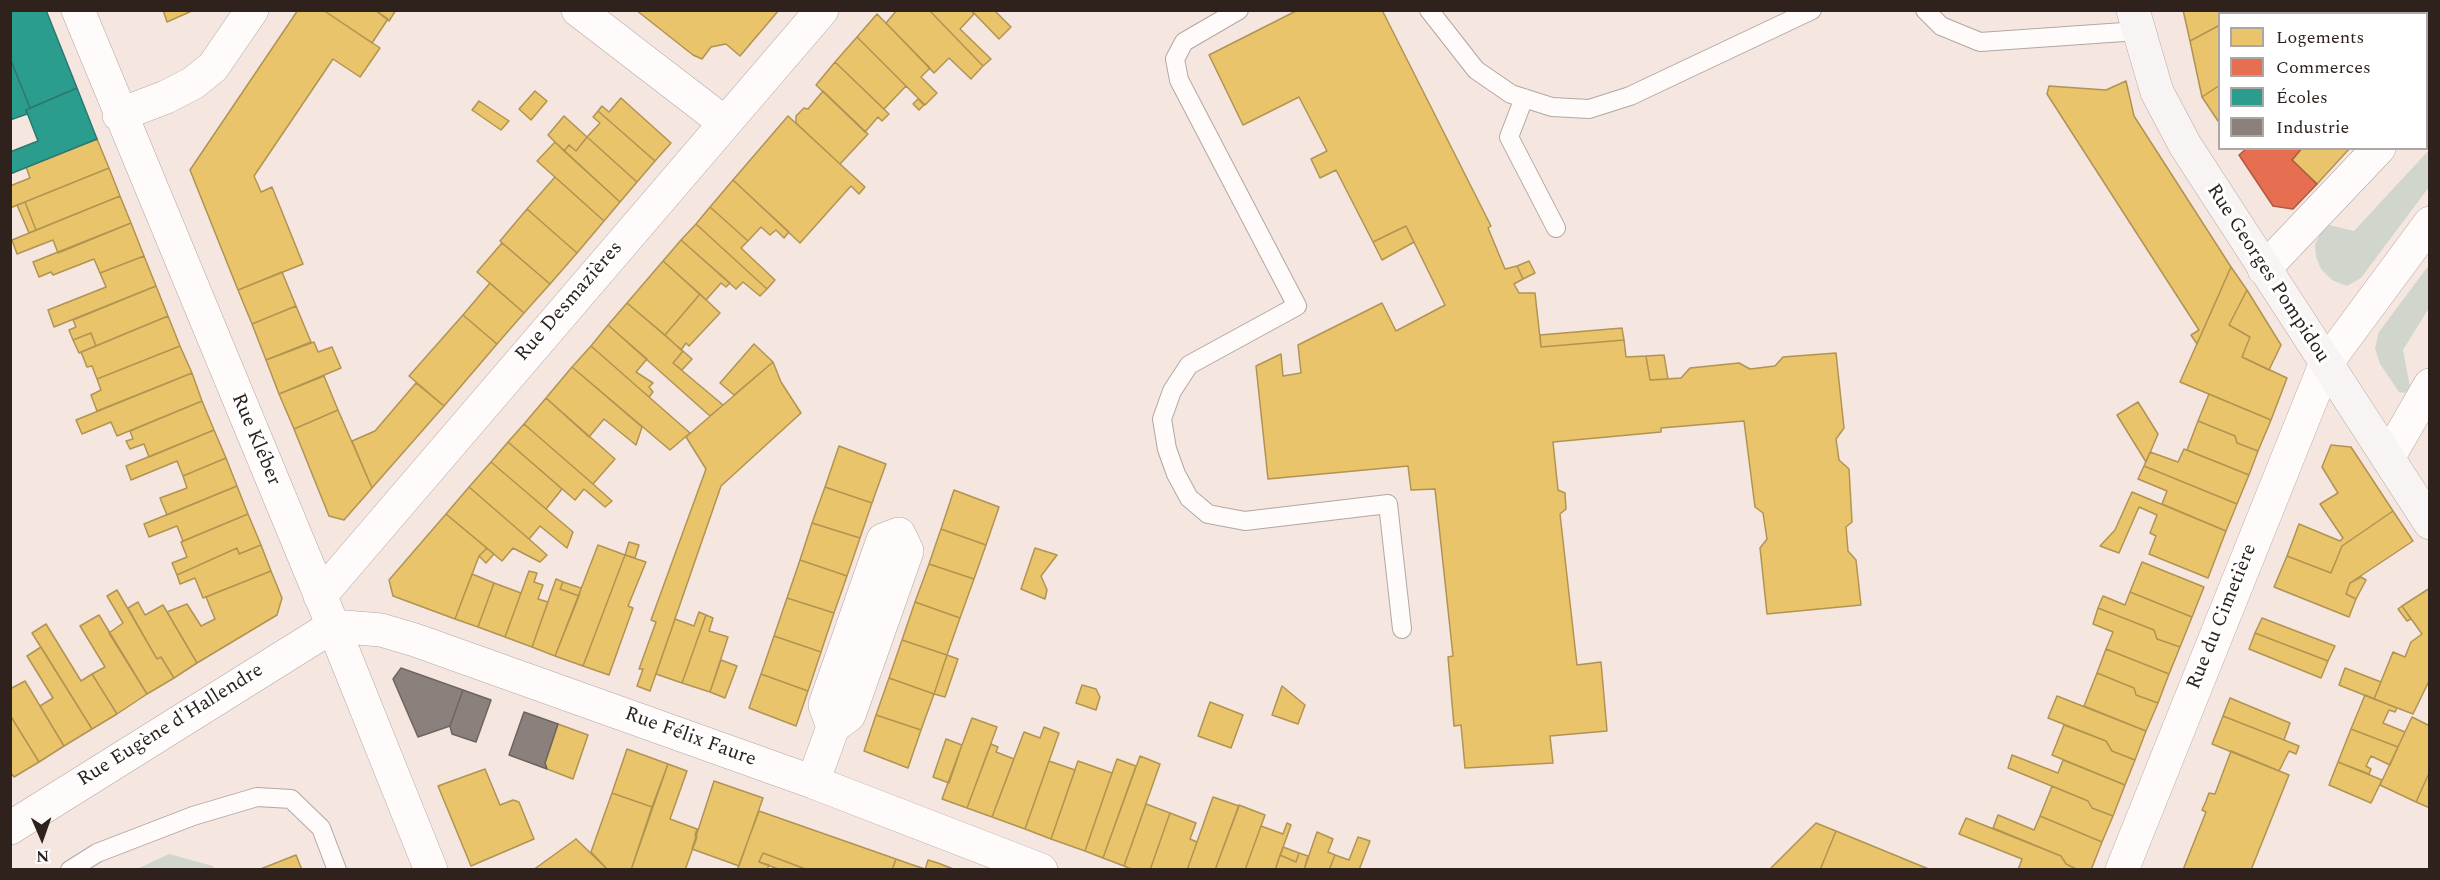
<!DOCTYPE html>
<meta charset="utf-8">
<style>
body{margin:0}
#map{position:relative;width:2440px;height:880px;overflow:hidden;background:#f5e6e0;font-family:Spectral,serif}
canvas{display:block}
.frame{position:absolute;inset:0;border:12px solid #2f221d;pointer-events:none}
.legend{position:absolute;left:2218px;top:12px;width:210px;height:138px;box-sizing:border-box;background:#fff;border:2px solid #aca7a5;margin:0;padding:8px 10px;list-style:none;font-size:18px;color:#2f221d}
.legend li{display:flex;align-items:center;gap:12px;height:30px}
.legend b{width:30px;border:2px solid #aca7a5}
.north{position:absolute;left:12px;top:808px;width:60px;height:60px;-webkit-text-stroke:4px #fff;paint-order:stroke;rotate:178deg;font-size:16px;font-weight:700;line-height:24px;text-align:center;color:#2f221d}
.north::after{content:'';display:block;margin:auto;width:21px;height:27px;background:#2f221d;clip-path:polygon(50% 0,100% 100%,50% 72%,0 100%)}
</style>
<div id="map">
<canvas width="2440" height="880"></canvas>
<div class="frame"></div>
<ul class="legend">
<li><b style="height:16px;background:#e9c46a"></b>Logements</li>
<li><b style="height:16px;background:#e76f51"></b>Commerces</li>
<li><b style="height:16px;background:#2a9d8f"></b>Écoles</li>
<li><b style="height:16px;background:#8a817c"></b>Industrie</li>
</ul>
<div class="north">N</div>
</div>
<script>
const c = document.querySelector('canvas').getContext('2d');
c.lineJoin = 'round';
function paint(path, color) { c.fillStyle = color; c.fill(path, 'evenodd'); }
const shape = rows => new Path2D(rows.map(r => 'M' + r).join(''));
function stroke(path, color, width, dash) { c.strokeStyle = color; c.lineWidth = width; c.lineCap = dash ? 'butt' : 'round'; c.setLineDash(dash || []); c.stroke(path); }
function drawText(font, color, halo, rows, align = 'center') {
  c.font = font + ' Spectral,serif'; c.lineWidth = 6; c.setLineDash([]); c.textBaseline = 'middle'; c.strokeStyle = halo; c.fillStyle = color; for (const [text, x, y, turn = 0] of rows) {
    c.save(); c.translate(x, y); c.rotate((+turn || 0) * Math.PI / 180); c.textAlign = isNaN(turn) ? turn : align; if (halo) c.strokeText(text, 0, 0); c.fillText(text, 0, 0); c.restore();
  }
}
const green = shape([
 [2429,150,2429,187,2361,278,2347,286,2332,280,2321,269,2316,257,2315,244,2320,234,2329,225,2354,231],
 [2429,265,2429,308,2403,350,2410,387,2405,393,2399,392,2380,364,2375,348,2379,332],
 [169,854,213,866,215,869,137,869]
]);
const homes = shape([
 [163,10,194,10,167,22,163,10],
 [298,10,323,10,380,48,360,77,333,59,254,176,261,192,272,187,303,264,238,290,190,170,298,10],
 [323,10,375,10,388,19,372,43,323,10],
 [375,10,396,10,389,21,375,10],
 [636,10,779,10,740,56,726,44,711,47,702,59,693,55,636,10],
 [929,10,971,10,974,14,960,29,991,59,983,66,929,10],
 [929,10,983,66,971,79,949,58,934,73,886,23,897,10,929,10],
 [971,10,994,10,1011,27,999,39,971,10],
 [1298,10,1382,10,1491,226,1488,228,1505,269,1517,266,1523,279,1514,284,1519,293,1535,293,1541,347,1624,340,1626,357,1646,356,1650,380,1681,378,1690,368,1739,363,1750,369,1775,366,1783,357,1836,353,1844,428,1836,439,1839,460,1849,469,1852,522,1846,527,1848,551,1856,560,1861,605,1767,614,1760,548,1767,539,1763,513,1755,507,1744,421,1661,428,1661,432,1553,442,1558,490,1565,493,1566,509,1560,514,1577,665,1601,662,1607,731,1550,736,1553,763,1465,768,1461,725,1454,726,1448,657,1453,656,1435,489,1411,490,1408,466,1268,479,1256,366,1281,354,1283,376,1301,373,1298,345,1382,303,1396,331,1445,305,1406,226,1373,242,1336,170,1320,178,1311,159,1327,151,1299,97,1243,125,1209,55,1298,10],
 [2183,10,2247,10,2242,14,2220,14,2220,25,2190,41,2183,10],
 [2247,10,2266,10,2268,14,2242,14,2247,10],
 [2326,10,2353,10,2355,13,2321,14,2326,10],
 [2415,10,2426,10,2430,14,2430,53,2426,50,2426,14,2412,14,2415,10],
 [877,14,930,68,921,77,937,93,925,105,857,37,877,14],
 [2220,25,2220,85,2202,97,2190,41,2220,25],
 [857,37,906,86,884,109,835,62,857,37],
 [835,62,889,114,882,121,878,117,865,132,816,85,835,62],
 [2126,81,2134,116,2231,267,2197,344,2191,335,2199,330,2047,94,2049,86,2106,90,2126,81],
 [2220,85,2220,124,2202,97,2220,85],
 [535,91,547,101,531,120,519,109,535,91],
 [823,91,868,134,840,164,796,123,796,116,804,108,808,109,823,91],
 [621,98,671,143,655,161,598,111,602,106,609,112,621,98],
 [918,99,924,105,919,110,913,104,918,99],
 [479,101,509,121,501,130,472,110,479,101],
 [598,111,655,161,637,182,587,137,600,123,593,117,598,111],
 [564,116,587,137,576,151,569,145,564,151,548,135,564,116],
 [788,116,865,187,859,194,851,186,800,243,733,180,788,116],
 [587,137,637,182,620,202,564,151,569,145,576,151,587,137],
 [97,139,109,168,10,208,10,186,30,178,26,167,97,139],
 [555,142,620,202,604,221,537,161,555,142],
 [2350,148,2317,184,2292,160,2302,148,2350,148],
 [109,168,120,196,36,230,25,202,109,168],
 [555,177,604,221,577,253,527,209,555,177],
 [733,180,789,232,784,238,776,230,770,235,761,227,748,241,710,207,733,180],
 [120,196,131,223,58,253,53,240,17,254,12,240,120,196],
 [25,202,36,230,29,233,17,205,25,202],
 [710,207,748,241,741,248,775,280,767,289,696,224,710,207],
 [527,209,577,253,550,284,500,241,527,209],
 [131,223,144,256,100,273,94,259,53,275,51,272,39,277,33,262,131,223],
 [696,224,767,289,760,296,743,282,736,289,681,240,696,224],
 [1406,226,1414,242,1382,260,1373,242,1406,226],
 [681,240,730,283,726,287,721,283,706,300,663,261,681,240],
 [502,243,550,284,524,313,477,272,502,243],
 [144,256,156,286,54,327,48,310,106,287,100,273,144,256],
 [663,261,700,294,665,335,627,303,663,261],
 [1529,261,1535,273,1523,279,1517,266,1529,261],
 [2231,267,2247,290,2229,325,2250,337,2242,357,2287,378,2271,420,2180,382,2231,267],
 [282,272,296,306,252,324,238,290,282,272],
 [490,283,524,313,497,344,463,315,490,283],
 [156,286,168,316,96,346,91,333,73,340,69,330,76,327,73,320,156,286],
 [2247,290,2281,345,2269,370,2242,357,2250,337,2229,325,2247,290],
 [700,294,720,313,689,346,686,343,681,350,665,335,700,294],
 [627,303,683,351,673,363,723,405,710,416,608,325,627,303],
 [296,306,311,342,266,360,252,324,296,306],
 [463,315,497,344,444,406,409,376,463,315],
 [168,316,180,346,97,379,92,366,87,367,81,352,168,316],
 [608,325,647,359,636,372,653,383,649,387,653,392,649,397,591,346,608,325],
 [1622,328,1624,340,1541,347,1540,335,1622,328],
 [91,333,96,346,79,353,73,340,91,333],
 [314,342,318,352,332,347,341,368,279,394,266,360,314,342],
 [754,344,773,362,734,395,720,383,754,344],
 [180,346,192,373,97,411,91,395,101,390,97,379,180,346],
 [591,346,649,397,690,433,670,450,572,367,591,346],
 [683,351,692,359,682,370,673,363,683,351],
 [1664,355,1668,379,1650,380,1646,356,1664,355],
 [773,362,781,382,801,413,721,486,650,691,637,686,643,669,639,669,656,622,651,620,706,469,686,437,773,362],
 [572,367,642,427,636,445,604,419,589,437,546,398,572,367],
 [192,373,202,401,117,436,111,422,82,434,76,420,192,373],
 [324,376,338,410,294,429,279,394,324,376],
 [416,383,444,406,372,488,352,441,375,431,416,383],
 [2209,394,2271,420,2258,451,2237,443,2235,436,2198,421,2209,394],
 [546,398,615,459,593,484,524,424,546,398],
 [202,401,214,430,149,457,144,444,130,449,126,441,133,439,130,431,202,401],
 [2138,402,2158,434,2146,462,2117,415,2138,402],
 [338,410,372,488,344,520,329,516,294,429,338,410],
 [2198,421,2235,436,2237,443,2258,451,2249,475,2187,450,2198,421],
 [524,424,593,484,612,501,605,507,584,489,575,500,508,442,524,424],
 [214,430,226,458,183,476,177,461,131,480,126,466,214,430],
 [508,442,562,489,546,509,491,462,508,442],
 [2331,445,2351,447,2393,511,2342,546,2331,573,2287,556,2299,524,2340,541,2343,538,2320,504,2338,493,2322,467,2331,445],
 [839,446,886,464,872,503,825,487,839,446],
 [2184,449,2249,475,2237,504,2144,466,2150,452,2178,462,2184,449],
 [226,458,237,486,167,515,160,498,187,488,183,476,226,458],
 [491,462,573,532,567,548,540,526,529,539,469,487,491,462],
 [2144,466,2237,504,2226,531,2162,504,2167,491,2138,479,2144,466],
 [237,486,248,514,183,541,177,526,149,537,144,524,237,486],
 [469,487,529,539,547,555,540,562,513,548,502,561,446,514,469,487],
 [825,487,872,503,860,538,812,523,825,487],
 [954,490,999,507,986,545,941,529,954,490],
 [2132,492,2226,531,2208,578,2149,554,2156,536,2150,533,2157,515,2139,507,2119,553,2100,546,2115,530,2132,492],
 [2393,511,2413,541,2350,583,2346,594,2356,599,2349,617,2274,587,2287,556,2331,573,2342,546,2393,511],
 [248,514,261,545,239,554,237,548,177,575,172,563,187,557,181,542,248,514],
 [446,514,487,548,479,556,455,619,393,596,389,580,446,514],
 [812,523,860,538,847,576,800,560,812,523],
 [941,529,986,545,974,579,929,564,941,529],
 [629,542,639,545,635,558,625,555,629,542],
 [261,545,271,571,203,598,195,578,180,584,177,575,237,548,239,554,261,545],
 [598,545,625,555,583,666,555,656,598,545],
 [487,548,494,554,486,563,479,556,487,548],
 [1035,548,1057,555,1041,576,1047,590,1045,599,1021,589,1035,548],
 [625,555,646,562,628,606,633,608,609,675,583,666,625,555],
 [800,560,847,576,834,613,787,598,800,560],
 [2142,562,2204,587,2192,617,2130,592,2142,562],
 [929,564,974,579,960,618,915,602,929,564],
 [271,571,282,598,277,615,197,663,167,612,187,604,201,626,215,619,206,597,271,571],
 [529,571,537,573,534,582,543,585,538,599,548,602,532,647,505,637,529,571],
 [472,574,494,583,478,627,455,619,472,574],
 [2361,577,2366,580,2356,599,2346,594,2350,583,2361,577],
 [556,579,563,582,560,589,579,596,555,656,532,647,556,579],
 [563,582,581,588,579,596,560,589,563,582],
 [494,583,521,593,505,637,478,627,494,583],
 [2430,588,2430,679,2413,714,2374,699,2393,652,2405,657,2411,642,2422,634,2402,606,2430,588],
 [117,590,157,659,161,657,174,678,147,694,109,633,123,623,107,596,117,590],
 [2130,592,2192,617,2180,647,2157,639,2154,630,2098,608,2103,596,2125,605,2130,592],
 [787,598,834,613,821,652,774,636,787,598],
 [138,602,145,615,163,605,197,663,174,678,161,657,157,659,128,608,138,602],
 [915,602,960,618,947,655,902,640,915,602],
 [2402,606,2411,619,2407,621,2398,609,2402,606],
 [2098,608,2154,630,2157,639,2180,647,2169,674,2106,649,2113,632,2093,624,2098,608],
 [699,612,706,615,682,683,656,674,675,619,694,626,699,612],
 [99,615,147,694,117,714,92,674,105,667,80,626,99,615],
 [706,615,713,618,709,631,728,637,710,692,682,683,706,615],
 [2262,618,2335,646,2328,661,2255,633,2262,618],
 [46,624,81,681,92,674,117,714,92,729,32,633,46,624],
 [2255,633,2328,661,2321,678,2249,649,2255,633],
 [774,636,821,652,808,691,761,674,774,636],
 [902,640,947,655,934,694,889,678,902,640],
 [41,647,92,729,64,746,40,706,53,698,27,656,41,647],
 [2106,649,2169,674,2158,703,2136,695,2134,688,2097,673,2106,649],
 [947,655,958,659,945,697,934,694,947,655],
 [721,660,737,666,725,698,710,692,721,660],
 [2345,668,2381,682,2374,699,2339,685,2345,668],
 [2097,673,2134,688,2136,695,2158,703,2146,731,2084,706,2097,673],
 [761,674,808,691,796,726,749,708,761,674],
 [889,678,934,694,921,730,876,715,889,678],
 [25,681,64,746,39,762,10,715,10,689,25,681],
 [1082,685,1096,689,1100,697,1096,710,1076,703,1082,685],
 [1282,686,1305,705,1298,724,1272,715,1282,686],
 [2365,695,2397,708,2395,712,2389,710,2383,723,2405,732,2398,747,2351,729,2365,695],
 [2057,696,2146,731,2135,760,2112,751,2106,741,2048,718,2057,696],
 [2230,698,2290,723,2284,740,2223,716,2230,698],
 [1210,702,1243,715,1231,748,1198,736,1210,702],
 [10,715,39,762,14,777,10,772,10,715],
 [876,715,921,730,908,768,864,751,876,715],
 [2223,716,2284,740,2299,746,2296,754,2289,751,2279,771,2212,744,2223,716],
 [2412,717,2430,726,2430,771,2416,802,2380,785,2412,717],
 [972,718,997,727,967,808,942,799,972,718],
 [558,724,588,735,573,779,547,769,545,763,558,724],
 [2064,725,2106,741,2112,751,2135,760,2125,785,2052,755,2064,725],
 [1044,727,1059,733,1025,829,992,817,1024,732,1040,738,1044,727],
 [2351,729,2398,747,2390,765,2371,756,2366,766,2371,769,2369,774,2338,762,2351,729],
 [946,739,962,745,949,783,933,777,946,739],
 [991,744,998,747,996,752,1014,759,992,817,967,808,991,744],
 [627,749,668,764,652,807,612,793,627,749],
 [2231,751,2289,775,2251,870,2183,870,2206,812,2202,810,2206,801,2209,793,2215,794,2231,751],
 [2012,755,2058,773,2063,760,2125,785,2113,816,2092,808,2088,801,2008,768,2012,755],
 [1140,756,1160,764,1124,866,1103,858,1140,756],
 [1117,759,1136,766,1103,858,1085,851,1117,759],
 [1049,761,1075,770,1051,839,1025,829,1049,761],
 [1078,761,1112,773,1085,851,1051,839,1078,761],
 [2338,762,2382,780,2371,803,2329,785,2338,762],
 [668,764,687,771,670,819,697,829,695,835,697,837,685,870,631,870,668,764],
 [485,769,500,805,513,800,519,802,534,839,471,866,438,786,485,769],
 [2430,771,2430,808,2416,802,2430,771],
 [714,781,763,798,739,866,692,849,714,781],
 [2052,786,2088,801,2092,808,2113,816,2102,842,2040,816,2052,786],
 [612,793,652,807,631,870,608,870,591,852,612,793],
 [1213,797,1239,806,1215,870,1187,870,1213,797],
 [1146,804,1170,813,1150,870,1133,870,1124,866,1146,804],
 [1239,805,1265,815,1245,870,1215,870,1239,805],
 [759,811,896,859,892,870,808,870,763,853,759,862,769,865,767,870,737,870,759,811],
 [1170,813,1196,823,1190,839,1197,842,1187,870,1150,870,1170,813],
 [1998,815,2034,830,2040,816,2102,842,2091,870,2078,870,2066,864,2061,856,1993,828,1998,815],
 [1966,818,2061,856,2066,864,2078,870,2018,870,2022,859,1959,834,1966,818],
 [1287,823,1291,825,1275,870,1245,870,1261,826,1283,834,1287,823],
 [1816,823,1836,831,1820,870,1769,870,1816,823],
 [1836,831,1931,870,1820,870,1836,831],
 [1317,832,1333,839,1328,852,1335,855,1329,870,1304,870,1317,832],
 [1358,837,1370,841,1359,870,1329,870,1335,855,1349,860,1358,837],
 [576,839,608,870,533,870,576,839],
 [1283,847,1299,853,1296,862,1280,855,1283,847],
 [763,853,808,870,781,870,759,862,763,853],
 [1299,853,1308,856,1304,870,1275,870,1280,855,1296,862,1299,853],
 [296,855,302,870,258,870,296,855],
 [896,859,910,864,925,869,892,870,896,859],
 [928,860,938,863,956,870,925,870,928,860]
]);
const shops = shape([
 [2247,148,2302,148,2292,160,2317,184,2293,209,2273,206,2239,155,2247,148]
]);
const schools = shape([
 [10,10,46,10,77,88,30,108,10,58,10,10],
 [10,58,30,108,26,110,27,114,10,120,10,58],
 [77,88,97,139,10,174,10,152,38,141,26,110,77,88]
]);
const industry = shape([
 [401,668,463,690,450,726,418,737,393,679,401,668],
 [463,690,491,700,476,742,452,734,450,726,463,690],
 [524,712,558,724,545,763,547,769,509,755,524,712]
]);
const lane = shape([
 [1239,10,1184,42,1175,59,1179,80,1297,306,1189,365,1172,391,1162,419,1167,449,1176,474,1189,498,1208,514,1245,521,1388,504,1402,629],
 [1429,10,1476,70,1511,94,1552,107,1589,109,1630,96,1812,10],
 [1925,10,1941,26,1980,42,2138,31],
 [1524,98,1509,137,1556,228],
 [70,870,97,853,193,816,257,797,291,799,321,828,337,870]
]);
const street = shape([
 [78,10,333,626,431,870],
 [578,10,725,123],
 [2426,98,2430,95],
 [119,115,166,97,193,83,213,67,252,10],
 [2264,269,2379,148],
 [2388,458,2430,385],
 [320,596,822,10],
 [333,626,381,630,415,640,813,782,1041,870],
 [813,782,833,727,825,705,883,540,899,534,907,551,849,715,833,727],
 [10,828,333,626],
 [2122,870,2325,365,2430,223]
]);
const secondary = shape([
 [2133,10,2157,92,2185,145,2430,523]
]);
const streetNames = [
 ["Rue Georges Pompidou",2267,274,57],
 ["Rue Desmazières",570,302,-49],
 ["Rue Kléber",255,440,67],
 ["Rue du Cimetière",2223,617,-68],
 ["Rue Eugène d'Hallendre",171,726,-32],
 ["Rue Félix Faure",690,738,20]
];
paint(green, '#d0d6cc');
paint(homes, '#e9c46a');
stroke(homes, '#b19353', 1.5);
paint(shops, '#e76f51');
stroke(shops, '#b05841', 1.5);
paint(schools, '#2a9d8f');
stroke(schools, '#2c786d', 1.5);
paint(industry, '#8a817c');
stroke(industry, '#6f6460', 1.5);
stroke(lane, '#b3a7a1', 20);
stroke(street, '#b3a7a1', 34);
stroke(secondary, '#b3a7a1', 34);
stroke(lane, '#fefbfa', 18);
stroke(street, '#fefbfa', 33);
stroke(secondary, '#f9f4f4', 33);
drawText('20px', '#2f221d', '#fff', streetNames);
</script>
